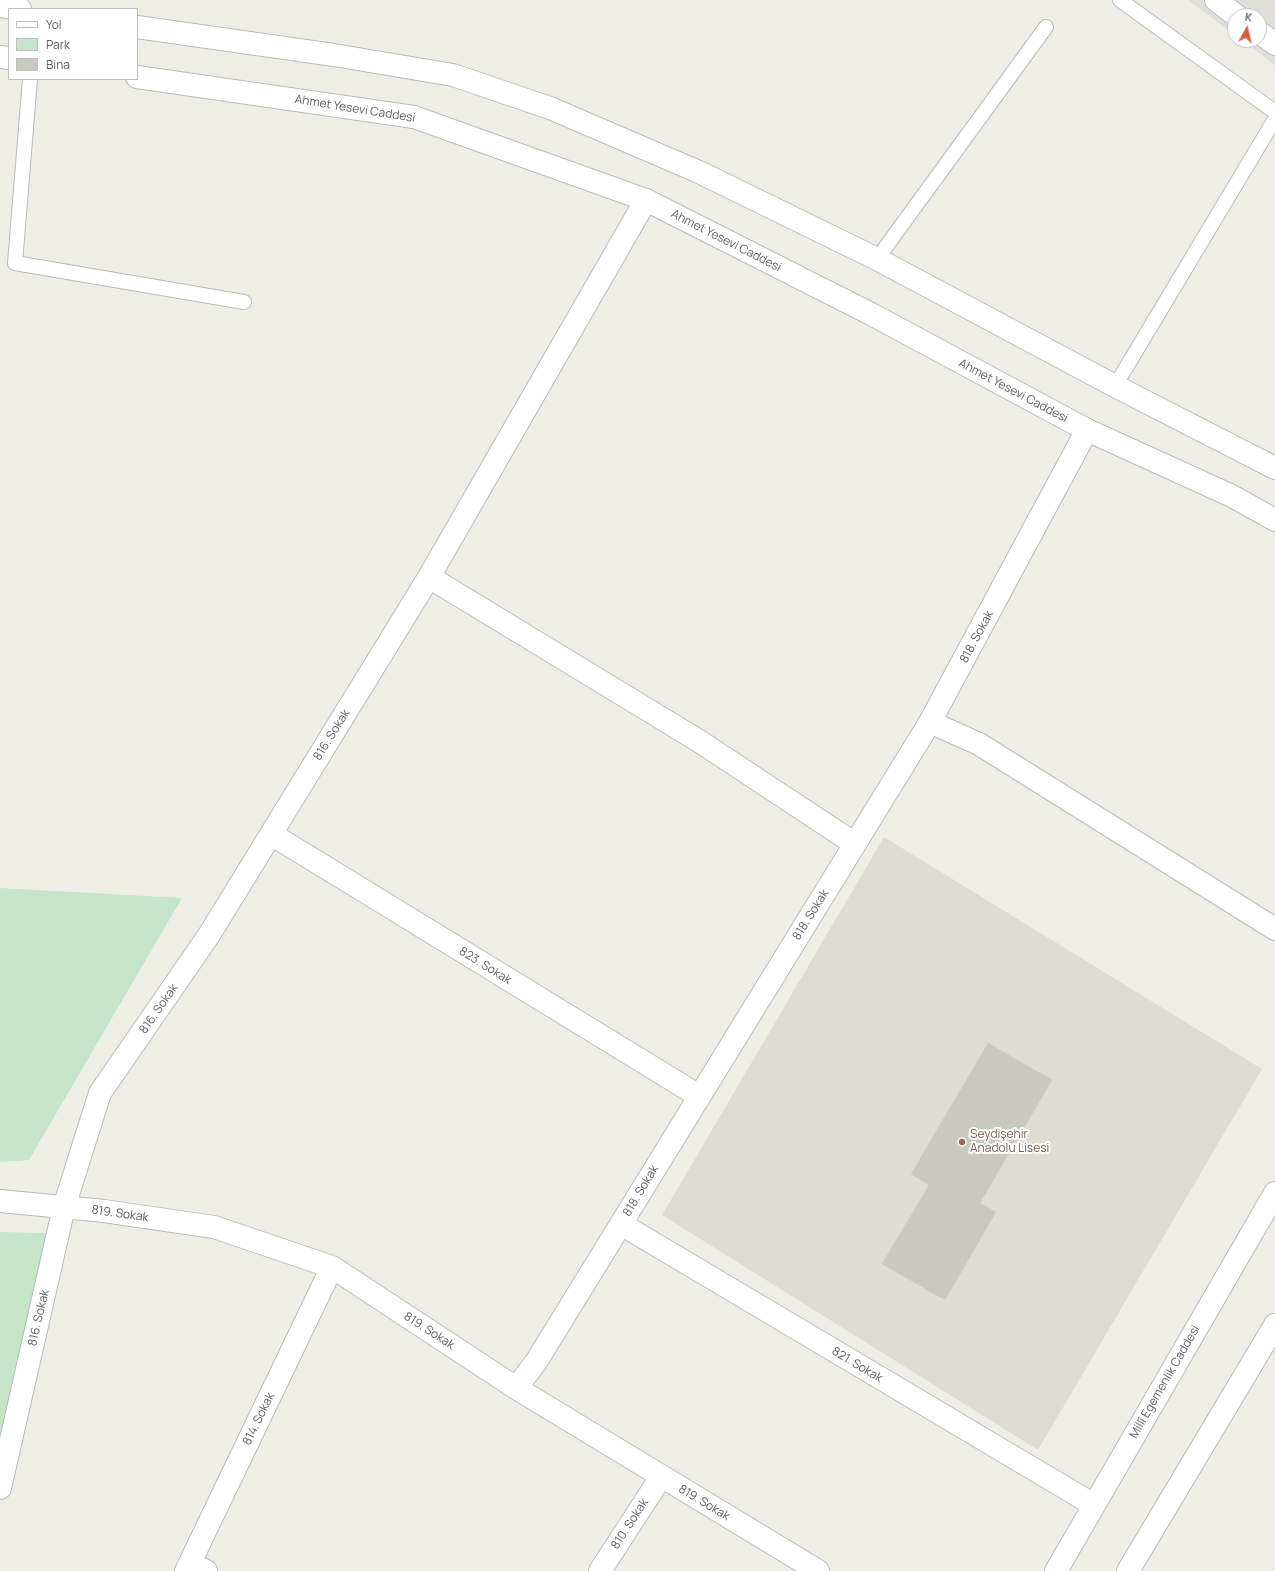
<!DOCTYPE html>
<meta charset="utf-8">
<style>
body{margin:0}
#map{position:relative;width:1275px;height:1571px;overflow:hidden;background:#efeee6;font-family:Manrope,sans-serif}
canvas{display:block}
.legend{position:absolute;left:8px;top:8px;width:130px;height:72px;box-sizing:border-box;background:#fff;border:1px solid #bfbfc1;margin:0;padding:5px 7px;list-style:none;font-size:12px;color:#5e6065}
.legend li{display:flex;align-items:center;gap:8px;height:20px}
.legend b{width:20px;border:1px solid #bfbfc1}
.north{position:absolute;left:1227px;top:8px;width:40px;height:40px;box-sizing:border-box;background:#fff;border:1px solid #bfbfc1;border-radius:50%;rotate:8deg;font-size:11px;font-weight:700;line-height:16px;text-align:center;color:#5e6065}
.north::after{content:'';display:block;margin:auto;width:14px;height:18px;background:#d95c42;clip-path:polygon(50% 0,100% 100%,50% 72%,0 100%)}
</style>
<div id="map">
<canvas width="1275" height="1571"></canvas>
<ul class="legend">
<li><b style="height:5px;background:#fff"></b>Yol</li>
<li><b style="height:11px;background:#c5e4c8"></b>Park</li>
<li><b style="height:11px;background:#cac8c3"></b>Bina</li>
</ul>
<div class="north">K</div>
</div>
<script>
const c = document.querySelector('canvas').getContext('2d');
c.lineJoin = 'round';
function paint(path, color) { c.fillStyle = color; c.fill(path, 'evenodd'); }
const shape = rows => new Path2D(rows.map(r => 'M' + r).join(''));
function stroke(path, color, width, dash) { c.strokeStyle = color; c.lineWidth = width; c.lineCap = dash ? 'butt' : 'round'; c.setLineDash(dash || []); c.stroke(path); }
function drawText(font, color, halo, rows, align = 'center') {
  c.font = font + ' Manrope,sans-serif'; c.lineWidth = 4; c.setLineDash([]); c.textBaseline = 'middle'; c.strokeStyle = halo; c.fillStyle = color; for (const [text, x, y, turn = 0] of rows) {
    c.save(); c.translate(x, y); c.rotate((+turn || 0) * Math.PI / 180); c.textAlign = isNaN(turn) ? turn : align; if (halo) c.strokeText(text, 0, 0); c.fillText(text, 0, 0); c.restore();
  }
}
const industrial = shape([
 [1188,0,1275,0,1275,65,1242,40,1259,40,1259,16,1235,16,1235,35]
]);
const education = shape([
 [884,837,1262,1069,1038,1450,662,1215]
]);
const green = shape([
 [0,888,182,898,29,1160,0,1162],
 [0,1232,51,1233,0,1434]
]);
const building = shape([
 [988,1043,1052,1080,980,1203,996,1212,945,1300,882,1264,929,1185,911,1174,988,1043]
]);
const service = shape([
 [1120,0,1275,112],
 [30,79,15,263,244,302],
 [877,259,1046,27],
 [1115,386,1275,119]
]);
const minor = shape([
 [1216,0,1237,16],
 [1259,32,1275,44],
 [429,577,699,741,855,844],
 [930,722,979,744,1275,929],
 [271,834,699,1096],
 [0,1201,104,1211,214,1227,332,1267,516,1388,818,1571],
 [621,1224,1094,1505],
 [516,1388,536,1362,930,722,1087,430],
 [0,1488,64,1207,100,1093,209,935,429,577,646,200],
 [190,1563,206,1571],
 [186,1571,332,1267],
 [600,1571,661,1477]
]);
const tertiary = shape([
 [0,6,20,9],
 [137,27,334,55,453,75,550,108,699,172,877,259,1115,386,1275,468],
 [0,57,9,58],
 [137,77,414,117,646,200,873,315,1087,430,1232,496,1275,520]
]);
const secondary = shape([
 [1056,1571,1275,1193],
 [1128,1571,1275,1325]
]);
const markers = [
 [962,1142,4,"#8d6e63"]
];
const streetNames = [
 ["Ahmet Yesevi Caddesi",355,109,9],
 ["Ahmet Yesevi Caddesi",726,241,27],
 ["Ahmet Yesevi Caddesi",1013,391,28],
 ["818. Sokak",977,637,-62],
 ["816. Sokak",332,735,-58],
 ["818. Sokak",811,915,-58],
 ["823. Sokak",485,966,32],
 ["816. Sokak",159,1009,-55],
 ["818. Sokak",641,1191,-59],
 ["819. Sokak",120,1214,8],
 ["816. Sokak",39,1318,-77],
 ["819. Sokak",429,1331,33],
 ["821. Sokak",857,1365,31],
 ["Millî Egemenlik Caddesi",1165,1382,-60],
 ["814. Sokak",259,1419,-64],
 ["819. Sokak",704,1503,31],
 ["810. Sokak",630,1524,-57]
];
const educationNames = [
 ["Seydişehir",970,1135],
 ["Anadolu Lisesi",970,1149]
];
paint(industrial, '#e1dfda');
paint(education, '#deddd5');
paint(green, '#c5e4c8');
paint(building, '#cac8c3');
stroke(building, '#d3d0c5', 1);
stroke(service, '#b8babf', 16);
stroke(minor, '#b8babf', 24);
stroke(tertiary, '#b8babf', 24);
stroke(secondary, '#b8b9be', 24);
stroke(service, '#fff', 14);
stroke(minor, '#fff', 22);
stroke(tertiary, '#fff', 22);
stroke(secondary, '#fff', 22);
for (const [x, y, r, color] of markers) { const dot = new Path2D(); dot.arc(x, y, r, 0, 2 * Math.PI); c.fillStyle = color; c.fill(dot); stroke(dot, '#fff', 1.5); }
drawText('12px', '#5e6065', '#fff', streetNames);
drawText('12px', '#785e54', '#fff', educationNames, 'left');
</script>
